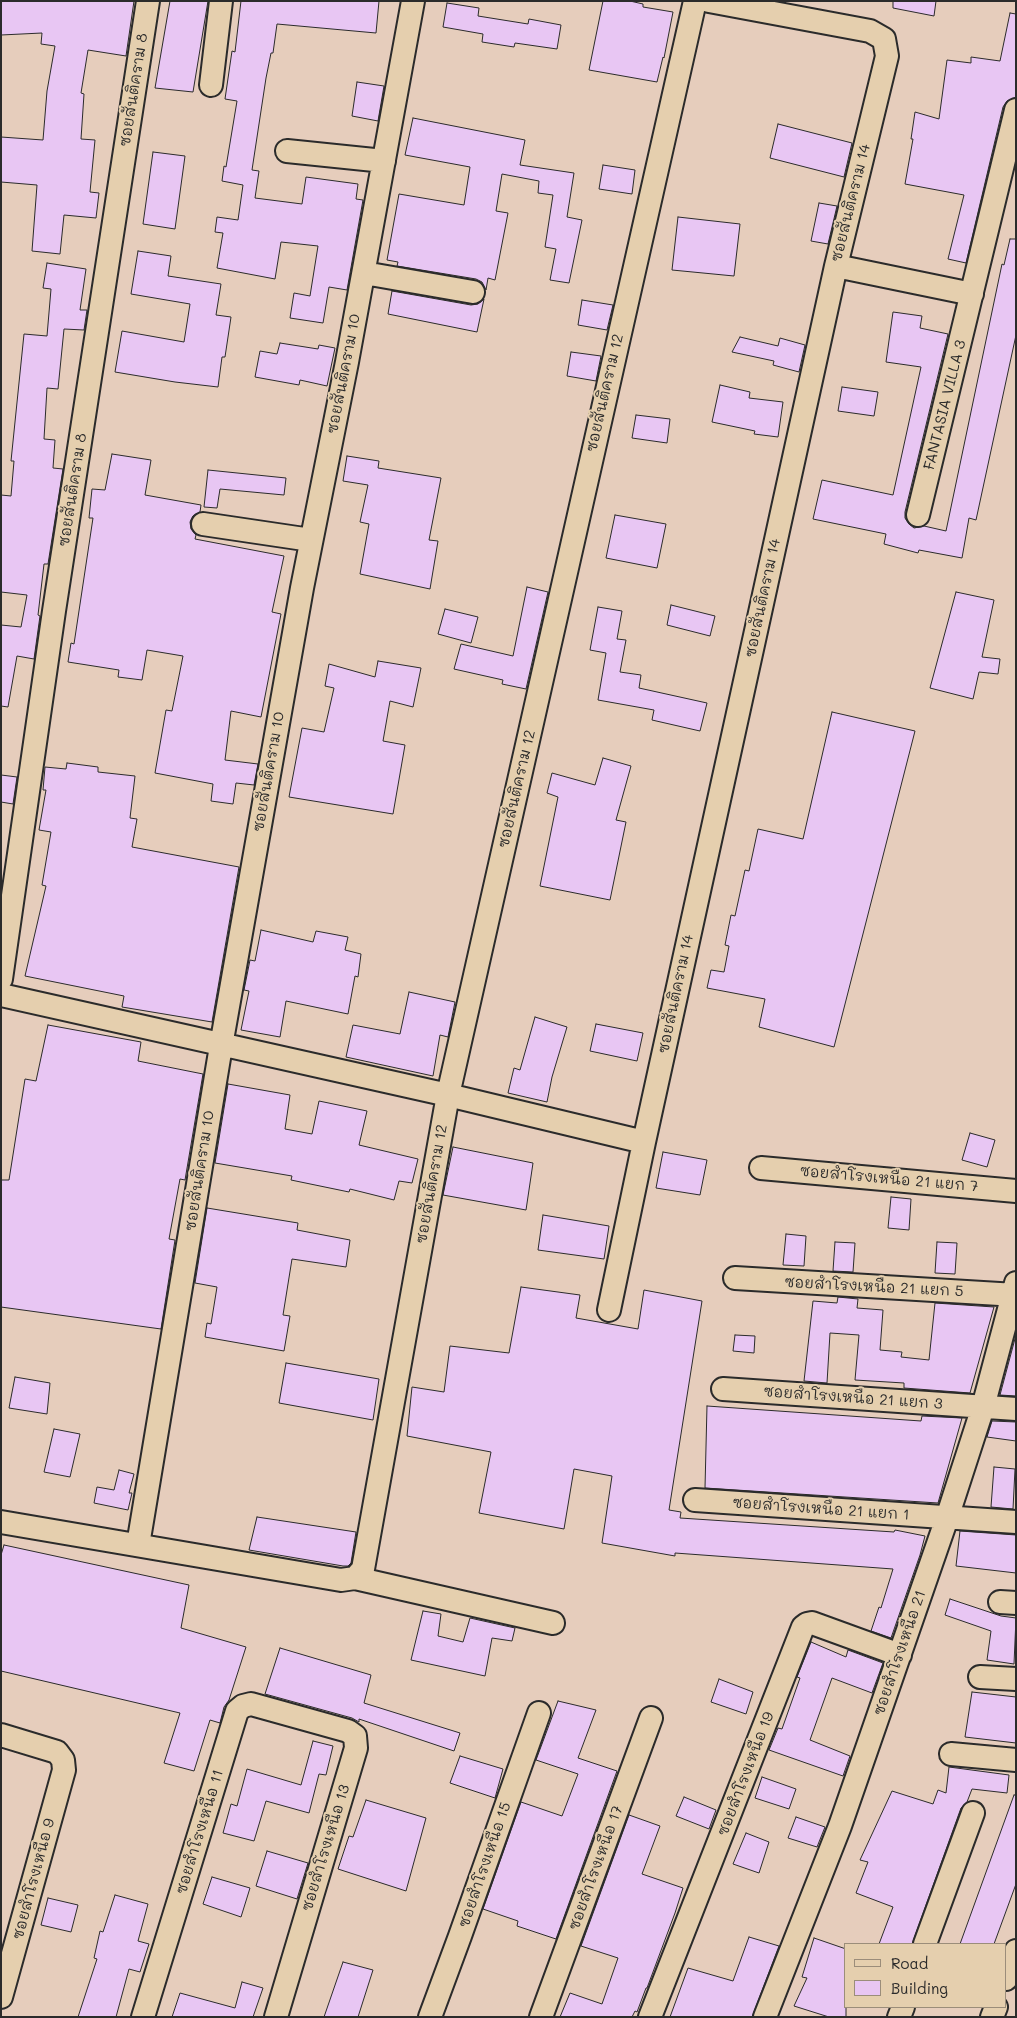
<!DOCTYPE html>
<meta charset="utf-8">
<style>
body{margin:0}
#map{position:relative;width:1017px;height:2018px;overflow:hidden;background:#e6cdbc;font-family:Mali,sans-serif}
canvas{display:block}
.frame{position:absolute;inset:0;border:2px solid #2b2b2b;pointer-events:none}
.legend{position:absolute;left:844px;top:1943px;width:162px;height:65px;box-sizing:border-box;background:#e5cfae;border:1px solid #9b8d7a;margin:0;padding:6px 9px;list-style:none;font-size:15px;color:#2b2b2b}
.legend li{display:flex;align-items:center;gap:10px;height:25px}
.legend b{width:25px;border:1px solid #9b8d7a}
</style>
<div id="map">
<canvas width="1017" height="2018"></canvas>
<div class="frame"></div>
<ul class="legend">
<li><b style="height:6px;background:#e5cfae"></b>Road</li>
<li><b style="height:14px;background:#e8c6f3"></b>Building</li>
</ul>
</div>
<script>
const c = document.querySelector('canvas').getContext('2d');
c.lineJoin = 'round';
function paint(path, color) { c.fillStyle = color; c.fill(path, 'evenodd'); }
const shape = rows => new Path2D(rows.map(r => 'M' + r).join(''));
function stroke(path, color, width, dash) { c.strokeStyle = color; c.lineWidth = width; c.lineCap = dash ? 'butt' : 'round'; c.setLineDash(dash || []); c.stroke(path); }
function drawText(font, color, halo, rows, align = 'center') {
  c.font = font + ' Mali,"Playpen Sans Thai",sans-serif'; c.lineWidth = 4; c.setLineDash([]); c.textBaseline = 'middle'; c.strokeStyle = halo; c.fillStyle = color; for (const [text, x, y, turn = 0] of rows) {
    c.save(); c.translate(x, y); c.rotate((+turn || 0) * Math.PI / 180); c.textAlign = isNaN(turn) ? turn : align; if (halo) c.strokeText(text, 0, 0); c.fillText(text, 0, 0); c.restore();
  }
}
const building = shape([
 [1,1,134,1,126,56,88,50,81,93,84,94,81,139,95,140,90,192,99,193,96,218,64,215,60,254,32,251,37,185,1,182,1,137,43,140,47,91,55,46,41,44,42,33,1,35,1,1],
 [170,1,208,1,193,92,155,88,170,1],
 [241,1,379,1,376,33,277,24,273,53,271,53,266,78,252,170,259,171,255,198,302,204,306,177,358,184,356,199,363,200,347,290,329,287,323,323,290,318,294,293,310,296,318,246,281,242,275,279,217,268,223,233,215,232,217,217,238,220,243,185,222,181,224,166,226,167,237,101,225,99,232,51,235,52,241,1],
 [603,1,630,1,643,4,643,7,673,12,664,58,663,57,657,82,589,70,603,1],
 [893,1,936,1,934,16,893,8,893,1],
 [447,3,479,8,478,16,528,24,529,19,561,25,557,49,515,43,514,47,482,42,483,34,443,27,447,3],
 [1010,13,1016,14,1016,97,1007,101,1003,107,966,263,948,259,964,195,905,184,913,139,911,139,915,112,939,119,947,60,971,63,971,57,1000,61,1010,13],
 [357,82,384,86,378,121,352,116,357,82],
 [413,118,525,140,520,165,574,173,567,217,582,220,569,283,550,280,556,249,545,247,553,195,538,193,539,181,502,174,496,211,508,213,495,280,488,278,486,290,482,282,476,279,397,266,398,262,387,260,399,194,464,205,470,167,405,155,413,118],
 [778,124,852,143,844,177,770,158,778,124],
 [153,152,185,156,175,229,143,224,153,152],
 [603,165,635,170,632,194,599,189,603,165],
 [819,203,837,206,828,244,811,241,819,203],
 [678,217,740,224,734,276,672,270,678,217],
 [1010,239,1016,239,1016,335,976,520,969,518,962,558,919,550,918,553,884,544,886,534,813,519,822,480,893,495,921,367,886,362,893,312,922,316,920,328,948,334,905,512,905,518,909,524,914,528,924,526,946,531,1002,264,1004,265,1010,239],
 [138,251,171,256,168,276,221,284,216,315,231,317,225,357,222,357,218,387,175,382,115,372,122,331,184,342,190,304,131,294,138,251],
 [47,263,86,269,80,310,87,310,84,330,64,329,58,389,47,388,44,439,55,440,53,468,63,469,48,564,44,564,38,615,40,616,34,659,17,656,8,707,1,706,1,625,21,627,27,595,1,592,1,495,11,496,14,461,11,461,24,334,47,336,51,289,43,288,47,263],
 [392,291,471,305,478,304,484,299,477,332,388,314,392,291],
 [582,300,613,305,607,330,578,325,582,300],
 [740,337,778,346,780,338,805,345,799,372,773,365,774,361,732,352,740,337],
 [280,343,318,349,319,345,335,348,327,386,300,380,299,385,255,377,260,351,277,354,280,343],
 [571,352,601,356,596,381,567,376,571,352],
 [720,385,750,392,749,398,783,402,778,437,754,434,755,431,712,422,720,385],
 [842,387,878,392,874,416,838,411,842,387],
 [636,415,670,419,667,443,632,438,636,415],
 [112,454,151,460,145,495,201,505,200,512,193,516,190,522,191,529,196,535,195,539,284,556,272,612,281,614,261,717,231,711,225,760,258,764,254,785,236,783,233,804,211,801,213,784,155,773,166,710,172,711,183,656,147,650,142,680,118,677,119,670,68,662,71,643,74,644,93,518,89,518,92,489,105,490,112,454],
 [347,456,379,461,378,468,441,478,429,540,438,541,430,589,360,574,369,524,360,522,368,485,343,481,347,456],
 [208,470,286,478,284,495,220,489,217,508,204,507,208,470],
 [615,515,666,524,657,568,606,558,615,515],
 [527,587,548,592,526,689,502,684,503,680,454,669,461,644,513,656,527,587],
 [956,592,994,600,982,657,1000,659,998,674,979,672,973,699,930,688,956,592],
 [671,605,715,616,710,636,667,625,671,605],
 [598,607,622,611,617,639,626,640,620,672,641,675,639,688,707,703,700,731,652,720,654,710,598,700,606,653,590,650,598,607],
 [445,609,478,617,471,643,438,634,445,609],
 [378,661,421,668,413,707,390,701,383,741,405,745,393,814,289,797,302,728,324,732,334,688,325,686,329,664,375,677,378,661],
 [832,712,915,731,834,1047,759,1027,765,999,707,988,711,970,724,972,729,946,725,945,731,915,735,916,745,870,749,871,758,829,803,839,832,712],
 [603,758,631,766,616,820,626,822,610,900,540,886,558,797,547,793,552,773,595,785,603,758],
 [67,763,98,767,98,772,135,776,130,818,137,819,132,847,239,867,212,1022,122,1007,124,996,25,976,46,886,42,885,51,832,39,830,46,790,43,790,45,767,66,769,67,763],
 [1,775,17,777,13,804,1,802,1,775],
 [261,930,313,942,316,931,348,937,345,950,361,954,358,977,355,976,348,1014,286,1001,280,1037,241,1030,249,991,244,990,250,960,255,961,261,930],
 [409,992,455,1002,448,1037,440,1035,433,1076,346,1057,353,1025,400,1034,409,992],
 [535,1017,567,1027,552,1077,547,1102,508,1093,514,1068,520,1070,535,1017],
 [596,1024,643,1033,637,1061,590,1051,596,1024],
 [48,1025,141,1042,138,1061,203,1074,185,1180,180,1179,169,1239,175,1240,161,1329,1,1307,1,1180,9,1180,25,1079,36,1081,48,1025],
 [228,1084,290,1095,285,1129,312,1134,319,1101,367,1111,359,1145,418,1159,412,1183,399,1181,394,1200,350,1189,349,1192,291,1180,292,1176,215,1163,228,1084],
 [970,1133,995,1140,987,1167,962,1160,970,1133],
 [453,1147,533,1163,526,1210,443,1195,453,1147],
 [663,1152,707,1160,700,1195,656,1188,663,1152],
 [891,1197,911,1199,909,1230,888,1228,891,1197],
 [207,1208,298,1223,297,1230,350,1240,346,1267,292,1259,283,1315,290,1316,284,1351,205,1337,207,1323,211,1324,217,1287,195,1283,207,1208],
 [543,1215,609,1226,604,1259,538,1250,543,1215],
 [786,1234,806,1236,804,1266,783,1265,786,1234],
 [835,1242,855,1243,853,1272,833,1271,835,1242],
 [937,1242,957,1243,955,1274,935,1273,937,1242],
 [521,1287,580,1295,576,1318,638,1329,644,1290,702,1301,669,1510,681,1512,680,1518,894,1532,895,1530,925,1536,920,1555,891,1638,871,1631,879,1607,881,1608,893,1569,675,1553,675,1556,602,1543,612,1476,574,1469,564,1529,479,1513,491,1452,407,1436,412,1387,444,1392,450,1346,509,1353,521,1287],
 [838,1297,858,1299,857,1308,883,1310,880,1350,902,1352,901,1357,929,1360,935,1303,994,1307,970,1393,904,1388,904,1383,855,1380,859,1335,830,1333,827,1383,804,1381,813,1301,837,1303,838,1297],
 [735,1335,755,1336,754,1353,733,1351,735,1335],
 [1016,1335,1016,1396,1000,1395,1016,1335],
 [286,1363,379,1379,373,1420,279,1403,286,1363],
 [15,1377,50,1383,47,1414,9,1408,15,1377],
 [707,1406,921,1421,922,1416,962,1418,938,1503,705,1488,707,1406],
 [992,1421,1016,1422,1016,1441,987,1437,992,1421],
 [54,1429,80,1434,70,1477,44,1472,54,1429],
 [994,1467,1015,1469,1013,1509,991,1507,994,1467],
 [119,1470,134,1474,129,1493,132,1493,128,1510,94,1503,97,1487,114,1490,119,1470],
 [257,1517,356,1532,351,1563,348,1566,343,1566,249,1550,257,1517],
 [960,1531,1016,1535,1016,1573,956,1566,960,1531],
 [4,1545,189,1585,181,1628,246,1647,229,1700,224,1707,220,1723,210,1720,194,1771,164,1763,180,1713,1,1671,1,1555,4,1545],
 [950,1599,1001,1616,1016,1618,1014,1664,987,1660,991,1631,945,1615,950,1599],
 [423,1611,441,1614,438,1636,463,1642,470,1618,515,1628,512,1641,492,1638,485,1676,411,1660,423,1611],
 [811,1642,846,1657,848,1650,883,1663,872,1693,832,1678,810,1740,850,1756,843,1776,769,1750,778,1728,782,1729,800,1678,797,1677,811,1642],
 [280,1648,371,1675,364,1703,460,1733,454,1751,359,1719,359,1722,352,1718,265,1694,280,1648],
 [719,1679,753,1692,746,1714,711,1702,719,1679],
 [972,1692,1016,1697,1016,1743,965,1737,972,1692],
 [558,1701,596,1710,578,1758,617,1771,556,1939,517,1926,518,1921,483,1909,521,1802,562,1816,578,1774,536,1760,558,1701],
 [313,1741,333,1746,326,1775,319,1774,309,1813,266,1801,254,1841,223,1833,231,1804,237,1806,247,1769,301,1785,313,1741],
 [460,1756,503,1769,495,1798,450,1783,460,1756],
 [949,1767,1009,1775,1007,1793,972,1789,967,1802,961,1808,912,1944,879,1944,893,1907,856,1893,868,1862,860,1860,892,1791,933,1804,938,1790,946,1793,949,1767],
 [762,1777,796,1789,789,1809,755,1798,762,1777],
 [1014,1795,1016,1795,1016,1884,994,1944,960,1944,1014,1795],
 [684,1797,716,1810,709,1829,676,1816,684,1797],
 [366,1800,426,1818,406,1891,338,1869,349,1836,353,1837,366,1800],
 [629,1815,660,1826,642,1874,683,1888,675,1913,647,1988,646,1988,637,2012,635,2011,632,2017,560,2017,570,1993,602,2004,618,1958,581,1946,629,1815],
 [796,1817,825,1827,817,1847,788,1838,796,1817],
 [746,1833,769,1842,759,1873,733,1864,746,1833],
 [267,1851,308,1863,297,1899,256,1886,267,1851],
 [212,1877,250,1888,241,1917,203,1904,212,1877],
 [115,1895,148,1904,138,1941,149,1944,140,1972,129,1969,116,2017,78,2017,97,1959,94,1958,100,1931,103,1932,115,1895],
 [48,1898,78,1905,71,1932,41,1925,48,1898],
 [749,1937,779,1946,752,2017,670,2017,688,1968,733,1981,749,1937],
 [814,1938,846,1949,846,2017,829,2017,794,2006,807,1978,802,1977,814,1938],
 [343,1962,373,1970,358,2017,324,2017,343,1962],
 [242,1982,263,1988,253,2017,172,2017,180,1993,235,2008,242,1982]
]);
const minor = shape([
 [211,85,221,1],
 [287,151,384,161],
 [836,266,972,294],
 [364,273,473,292],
 [918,515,1016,110],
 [203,524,311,540],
 [1,979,54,611,148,1],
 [1,995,448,1095,644,1142],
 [761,1168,1016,1191],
 [735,1278,1016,1295],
 [609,1310,644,1142,836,266,887,56,884,39,870,31,709,1],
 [723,1389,1016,1409],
 [695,1500,1016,1522],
 [1,1522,341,1580,355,1578,553,1623],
 [138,1545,221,1046,302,588,347,362,413,1],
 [355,1578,363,1569,448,1095,695,1],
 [1000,1602,1016,1603],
 [980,1677,1016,1679],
 [1,1735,57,1752,63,1760,64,1770,1,1997],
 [951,1754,1016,1760],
 [925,1944,973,1813],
 [1006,1979,1016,1951],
 [143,2017,237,1711,243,1706,251,1704,348,1731,355,1736,356,1748,276,2017],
 [430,2017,460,1936,539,1713],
 [541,2017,651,1718],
 [650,2017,803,1627,807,1624,812,1623,900,1655],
 [765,2017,840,1826,947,1518,983,1407,1016,1283],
 [899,2017,903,2007],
 [992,2017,996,2007]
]);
const streetNames = [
 ["ซอยสันติคราม 8",134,90,-81],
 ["ซอยสันติคราม 14",851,203,-76],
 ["ซอยสันติคราม 10",344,374,-79],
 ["ซอยสันติคราม 12",605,393,-77],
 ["FANTASIA VILLA 3",945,405,-76],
 ["ซอยสันติคราม 8",73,490,-81],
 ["ซอยสันติคราม 14",763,598,-78],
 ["ซอยสันติคราม 10",269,772,-80],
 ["ซอยสันติคราม 12",517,789,-77],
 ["ซอยสันติคราม 14",676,994,-78],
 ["ซอยสันติคราม 10",200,1171,-81],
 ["ซอยสำโรงเหนือ 21 แยก 7",889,1179,5],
 ["ซอยสันติคราม 12",432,1184,-80],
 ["ซอยสำโรงเหนือ 21 แยก 5",874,1287,3],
 ["ซอยสำโรงเหนือ 21 แยก 3",853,1398,4],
 ["ซอยสำโรงเหนือ 21 แยก 1",821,1509,4],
 ["ซอยสำโรงเหนือ 21",900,1653,-71],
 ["ซอยสำโรงเหนือ 19",746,1774,-69],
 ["ซอยสำโรงเหนือ 11",200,1832,-73],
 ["ซอยสำโรงเหนือ 13",326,1848,-73],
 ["ซอยสำโรงเหนือ 15",485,1865,-71],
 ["ซอยสำโรงเหนือ 17",596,1868,-70],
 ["ซอยสำโรงเหนือ 9",34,1879,-75]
];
paint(building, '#e8c6f3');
stroke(building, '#2b2b2b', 1);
stroke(minor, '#2b2b2b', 26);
stroke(minor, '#e5cfae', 22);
drawText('15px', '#2b2b2b', '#e5cfae', streetNames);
</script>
